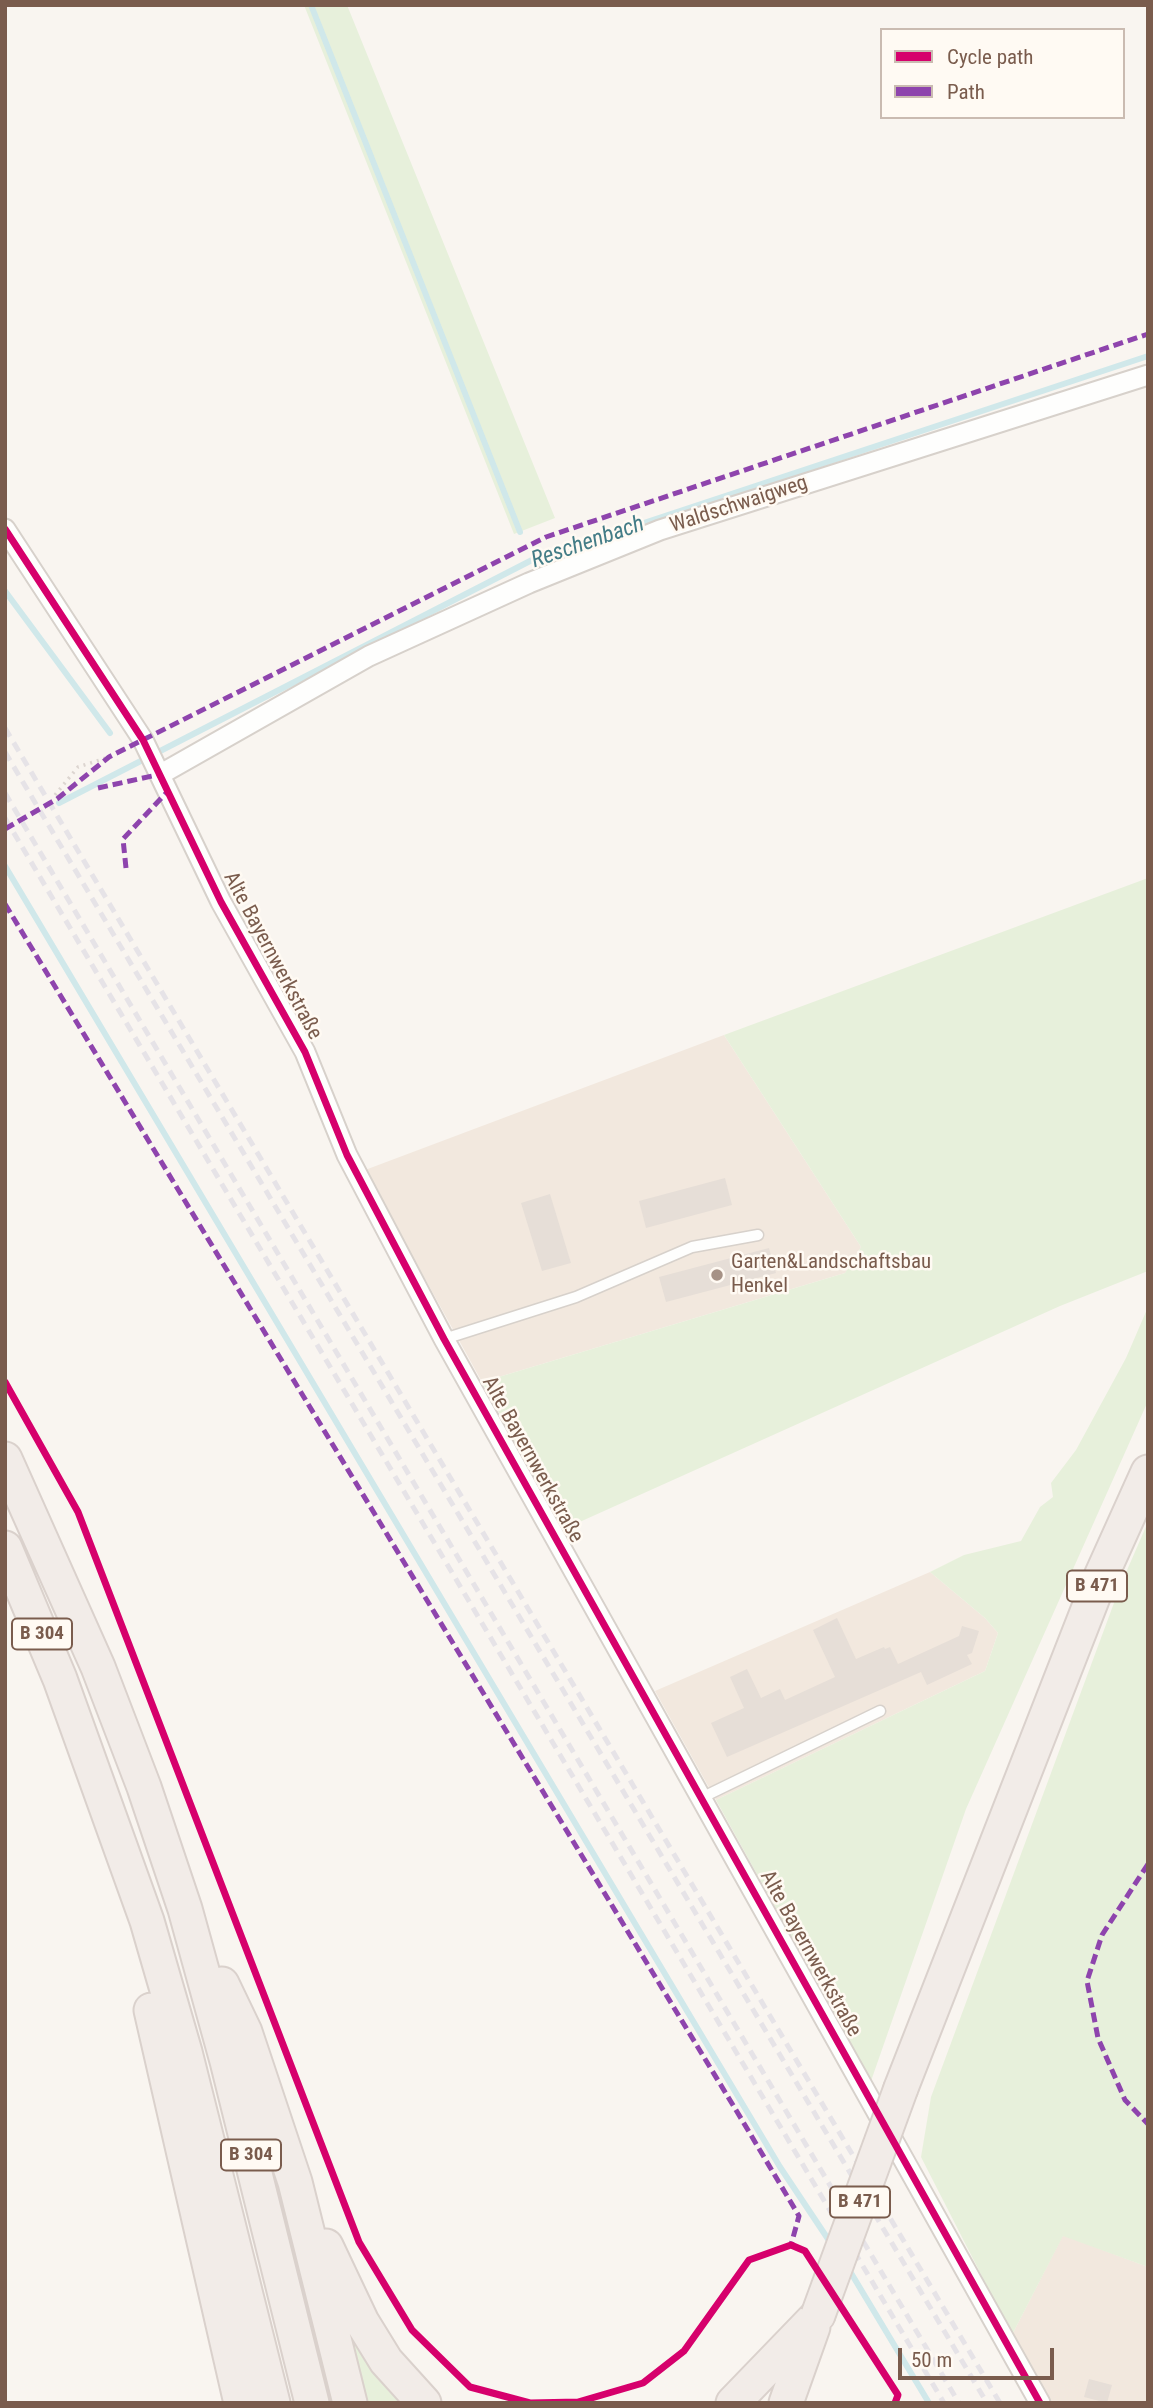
<!DOCTYPE html>
<meta charset="utf-8">
<style>
body{margin:0}
#map{position:relative;width:1153px;height:2408px;overflow:hidden;background:#f9f5f0;font-family:"Roboto Condensed",sans-serif}
canvas{display:block}
.frame{position:absolute;inset:0;border:7px solid #7a5c4d;pointer-events:none}
.legend{position:absolute;left:880px;top:28px;width:245px;height:91px;box-sizing:border-box;background:#fffaf3;border:2px solid #cabbb1;margin:0;padding:9px 12px;list-style:none;font-size:21px;color:#7a5c4d}
.legend li{display:flex;align-items:center;gap:14px;height:35px}
.legend b{width:35px;border:2px solid #cabbb1}
.scale{position:absolute;left:898px;top:2348px;width:156px;height:32px;box-sizing:border-box;border:4px solid #7a5c4d;border-top:0;padding-left:9px;font-size:21px;line-height:24px;white-space:nowrap;color:#7a5c4d;-webkit-text-stroke:5px #fffaf3;paint-order:stroke}
</style>
<div id="map">
<canvas width="1153" height="2408"></canvas>
<div class="frame"></div>
<ul class="legend">
<li><b style="height:9px;background:#d6006c"></b>Cycle path</li>
<li><b style="height:9px;background:#8e44ad"></b>Path</li>
</ul>
<div class="scale">50 m</div>
</div>
<script>
const c = document.querySelector('canvas').getContext('2d');
c.lineJoin = 'round';
function paint(path, color) { c.fillStyle = color; c.fill(path, 'evenodd'); }
const shape = rows => new Path2D(rows.map(r => 'M' + r).join(''));
function stroke(path, color, width, dash) { c.strokeStyle = color; c.lineWidth = width; c.lineCap = dash ? 'butt' : 'round'; c.setLineDash(dash || []); c.stroke(path); }
function drawText(font, color, halo, rows, align = 'center') {
  c.font = font + ' "Roboto Condensed",sans-serif'; c.lineWidth = 5; c.setLineDash([]); c.textBaseline = 'middle'; c.strokeStyle = halo; c.fillStyle = color; for (const [text, x, y, turn = 0] of rows) {
    c.save(); c.translate(x, y); c.rotate((+turn || 0) * Math.PI / 180); c.textAlign = isNaN(turn) ? turn : align; if (halo) c.strokeText(text, 0, 0); c.fillText(text, 0, 0); c.restore();
  }
}
const residential = shape([
 [724,1035,861,1247,845,1273,482,1382,365,1170],
 [930,1572,985,1618,998,1633,985,1671,716,1800,655,1691],
 [1063,2235,1148,2267,1148,2403,1051,2403,1012,2335]
]);
const green = shape([
 [304,5,347,5,555,518,514,534],
 [1148,878,1148,1271,1060,1306,564,1529,482,1382,845,1273,861,1247,724,1035],
 [1148,1307,1148,1401,966,1809,871,2081,716,1800,985,1671,998,1633,985,1618,930,1572,964,1555,1021,1541,1040,1507,1053,1497,1051,1483,1076,1450,1126,1358],
 [1148,1522,1148,2267,1063,2236,1012,2335,921,2157,931,2097,1121,1584],
 [330,2276,408,2403,358,2403]
]);
const stream = shape([
 [311,5,520,532],
 [5,591,110,733],
 [59,803,532,560,1148,356],
 [5,866,780,2167,832,2245],
 [848,2268,929,2403]
]);
const building = shape([
 [725,1178,732,1205,646,1228,639,1201],
 [550,1194,571,1263,542,1271,521,1203],
 [769,1248,776,1273,666,1302,659,1277],
 [837,1618,856,1659,884,1647,885,1649,890,1647,898,1664,959,1636,962,1626,979,1631,972,1653,967,1655,972,1664,927,1685,921,1672,727,1757,711,1723,744,1708,730,1677,747,1669,761,1698,780,1689,785,1700,835,1677,813,1630],
 [1089,2379,1112,2385,1107,2403,1084,2397]
]);
const path = shape([
 [55,795,78,767,109,757]
]);
const service = shape([
 [444,1339,576,1297,692,1247,758,1235],
 [701,1798,880,1711]
]);
const minor = shape([
 [5,529,143,740,221,902,305,1052,347,1155,444,1339,1040,2403],
 [161,774,369,656,529,583,660,530,1148,375]
]);
const trunk = shape([
 [5,1459,98,1667,144,1787,185,1909,227,2061,312,2403],
 [5,1548,60,1679,147,1921,185,2052,273,2403],
 [222,1984,245,2032,295,2182,350,2403],
 [151,2010,241,2403],
 [901,2088,1102,1574,1148,1472],
 [326,2246,362,2322,386,2361,424,2403],
 [733,2403,818,2315],
 [786,2403,813,2327]
]);
const rail = shape([
 [5,728,1000,2403],
 [5,752,987,2403],
 [5,793,959,2403],
 [5,818,944,2403]
]);
const trunkBridge = shape([
 [818,2315,901,2088]
]);
const quiet = shape([
 [98,788,161,774],
 [5,829,57,799,109,757,546,537,1148,334],
 [126,868,123,839,168,791],
 [5,904,742,2120,799,2216,791,2245],
 [1148,1864,1102,1935,1087,1981,1098,2038,1125,2100,1148,2124]
]);
const cycleway = shape([
 [5,529,143,740,221,902,305,1052,347,1155,444,1339,1040,2403],
 [5,1382,78,1512,359,2242,412,2330,470,2387,530,2403,578,2402,643,2383,684,2351,749,2260,791,2245,805,2251,898,2395,895,2403]
]);
const markers = [
 [717,1275,7,"#a69286"]
];
const shields = [
 [1097,1586,60],
 [42,1634,60],
 [251,2155,60],
 [860,2202,60]
];
const shieldNames = [
 ["B 471",1097,1586],
 ["B 304",42,1634],
 ["B 304",251,2155],
 ["B 471",860,2202]
];
const streetNames = [
 ["Waldschwaigweg",739,505,-18],
 ["Alte Bayernwerkstraße",272,956,62],
 ["Alte Bayernwerkstraße",532,1460,61],
 ["Alte Bayernwerkstraße",810,1954,61]
];
const poiNames = [
 ["Garten&Landschaftsbau",731,1263],
 ["Henkel",731,1287]
];
const waterNames = [
 ["Reschenbach",588,543,-19]
];
paint(residential, '#f2e8de');
paint(green, '#e7f0db');
stroke(stream, '#d0e8ea', 6);
paint(building, '#e6ded7');
stroke(service, '#d7d1cb', 13);
stroke(minor, '#d7d1cb', 23);
stroke(trunk, '#dad1cc', 37);
stroke(path, '#dcd5d0', 3.5, [2, 5]);
stroke(service, '#fefefd', 10);
stroke(minor, '#fefefd', 19);
stroke(trunk, '#f2ece8', 33);
stroke(rail, '#e6e3e7', 5, [10, 7]);
stroke(trunkBridge, '#dad1cc', 37, []);
stroke(trunkBridge, '#f2ece8', 33);
stroke(quiet, '#8e44ad', 5, [10, 5]);
stroke(cycleway, '#d6006c', 7);
for (const [x, y, r, color] of markers) { const dot = new Path2D(); dot.arc(x, y, r, 0, 2 * Math.PI); c.fillStyle = color; c.fill(dot); stroke(dot, '#fffaf3', 2.5); }
for (const [x, y, w] of shields) { const box = new Path2D(); box.roundRect(x - w / 2, y - 15.5, w, 31, 5); c.fillStyle = '#fffaf3'; c.fill(box); stroke(box, '#7a5c4d', 2); }
drawText('bold 19px', '#7a5c4d', null, shieldNames);
drawText('21px', '#7a5c4d', '#fffaf3', streetNames);
drawText('21px', '#7a5c4d', '#fffaf3', poiNames, 'left');
drawText('italic 23px', '#437c86', '#fffaf3', waterNames);
</script>
